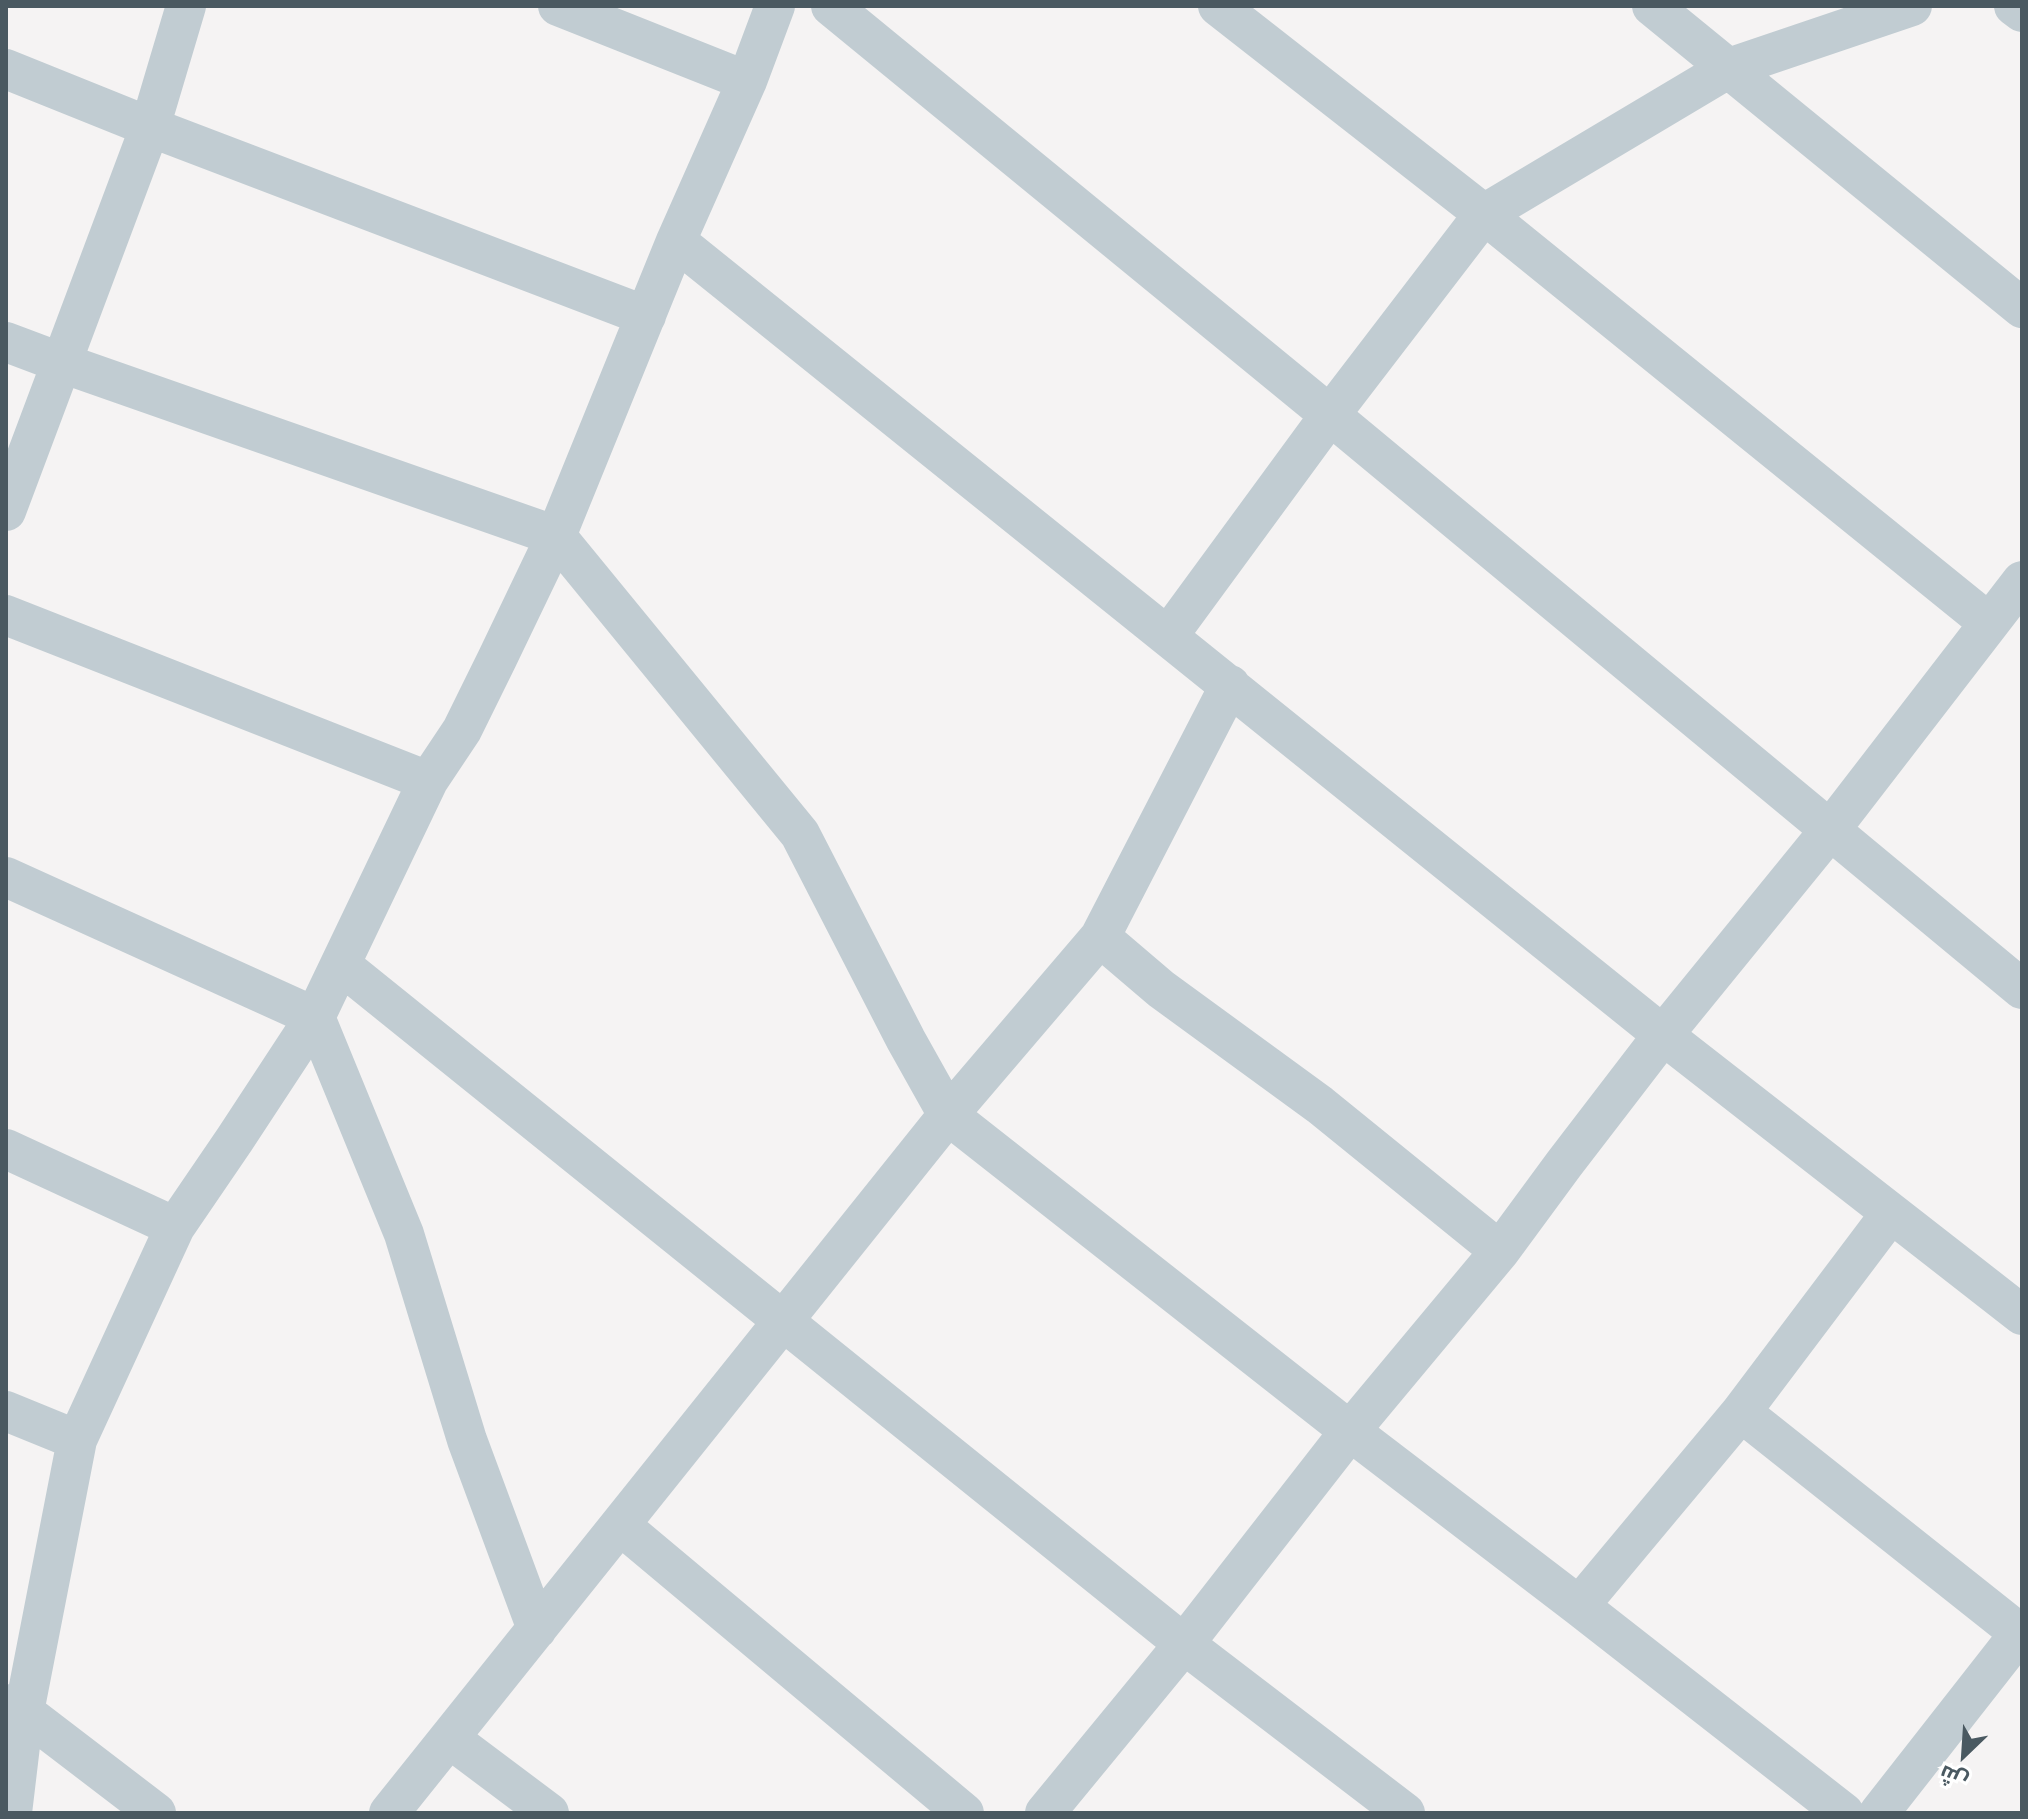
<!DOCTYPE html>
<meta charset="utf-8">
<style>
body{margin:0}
#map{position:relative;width:2028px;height:1819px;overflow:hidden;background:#f5f3f3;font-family:"Nunito Sans",Cairo,sans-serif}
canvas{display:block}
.frame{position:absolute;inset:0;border:8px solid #4a5961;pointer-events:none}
.north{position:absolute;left:1924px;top:1715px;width:80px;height:80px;-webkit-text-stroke:6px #fff;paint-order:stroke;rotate:205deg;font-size:22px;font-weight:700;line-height:32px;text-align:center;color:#4a5961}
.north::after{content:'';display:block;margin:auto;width:28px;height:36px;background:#4a5961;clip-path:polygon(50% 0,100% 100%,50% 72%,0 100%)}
</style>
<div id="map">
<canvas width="2028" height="1819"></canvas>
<div class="frame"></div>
<div class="north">ش</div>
</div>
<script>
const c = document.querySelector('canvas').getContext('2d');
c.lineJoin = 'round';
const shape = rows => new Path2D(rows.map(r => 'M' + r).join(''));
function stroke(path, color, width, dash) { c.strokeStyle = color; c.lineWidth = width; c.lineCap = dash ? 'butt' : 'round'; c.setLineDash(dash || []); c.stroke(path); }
const minor = shape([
 [558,6,747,81],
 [831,6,1330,415,2022,989],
 [1218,6,1484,214,1989,623],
 [1652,6,2022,308],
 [2014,6,2022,12],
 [6,69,150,127,646,316],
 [676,241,1663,1035,2022,1315],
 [6,342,62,363,556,536,800,834,906,1040,948,1115,1350,1431,1579,1606,1844,1813],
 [6,511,150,127,186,6],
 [6,615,428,781],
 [1168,636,1330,415,1484,214,1729,68,1912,6],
 [6,877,315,1017,404,1234,467,1440,537,1629],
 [1100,937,1161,989,1320,1105,1500,1251],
 [341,965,1184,1644,1405,1813],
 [6,1149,175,1227],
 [6,1411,77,1440],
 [1741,1412,2022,1635],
 [620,1525,964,1813],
 [1579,1606,1741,1412,1891,1213],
 [6,1704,24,1712,156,1813],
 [449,1738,549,1813],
 [12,1813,24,1712,77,1440,175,1227,235,1139,315,1017,428,781,462,730,497,659,556,536,676,241,747,81,775,6],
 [389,1813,948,1115,1100,937,1230,685],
 [1045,1813,1184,1644,1350,1431,1500,1251,1564,1164,1663,1035,1830,830,2022,581],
 [1879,1813,2020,1633]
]);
stroke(minor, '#c1ccd2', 40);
</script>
